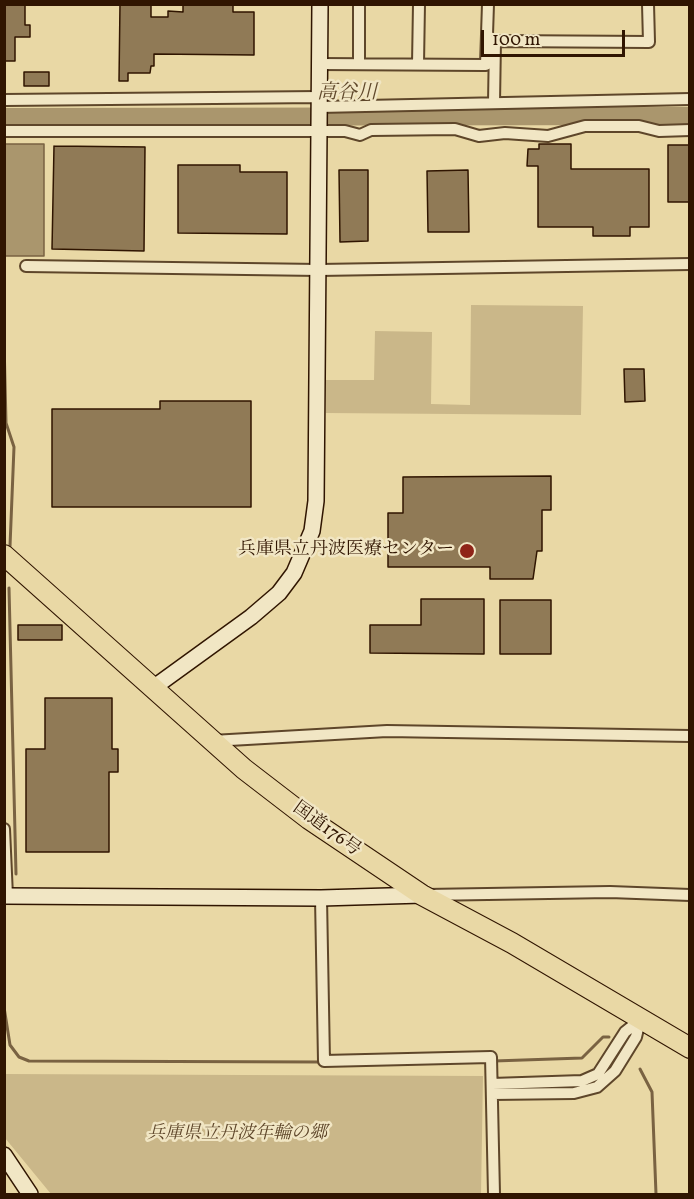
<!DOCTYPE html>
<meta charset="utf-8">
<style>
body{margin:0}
#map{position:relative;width:694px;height:1199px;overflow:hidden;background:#e9d8a5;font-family:Vollkorn,serif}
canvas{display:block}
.frame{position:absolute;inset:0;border:6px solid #301501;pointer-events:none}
.scale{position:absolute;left:481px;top:30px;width:144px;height:27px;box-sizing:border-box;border:3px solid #301501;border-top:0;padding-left:8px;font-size:18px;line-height:21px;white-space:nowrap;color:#301501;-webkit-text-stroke:4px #f1e6c4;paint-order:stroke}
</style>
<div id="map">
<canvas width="694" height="1199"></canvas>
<div class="frame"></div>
<div class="scale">100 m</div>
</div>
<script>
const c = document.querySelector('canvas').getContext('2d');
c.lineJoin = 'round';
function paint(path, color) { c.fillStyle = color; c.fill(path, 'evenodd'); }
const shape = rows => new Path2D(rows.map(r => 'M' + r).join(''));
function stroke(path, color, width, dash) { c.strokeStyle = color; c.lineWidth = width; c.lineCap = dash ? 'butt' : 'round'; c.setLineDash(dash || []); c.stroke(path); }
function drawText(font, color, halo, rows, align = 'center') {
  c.font = font + ' Vollkorn,"Noto Serif JP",serif'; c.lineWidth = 5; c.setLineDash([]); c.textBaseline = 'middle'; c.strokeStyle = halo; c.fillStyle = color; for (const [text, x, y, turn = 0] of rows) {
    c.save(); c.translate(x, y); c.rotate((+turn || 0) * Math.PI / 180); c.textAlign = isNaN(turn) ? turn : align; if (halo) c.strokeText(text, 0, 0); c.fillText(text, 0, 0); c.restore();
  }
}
const green = shape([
 [471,305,583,306,581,415,326,413,326,380,374,380,375,331,432,332,431,404,470,405],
 [4,1074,483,1076,481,1194,51,1194,5,1138]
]);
const water = shape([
 [5,144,44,144,44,256,5,256,5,144]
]);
const stream = shape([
 [4,341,6,423,14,447,10,546],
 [9,588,16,874],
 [4,1007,10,1045,19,1057,29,1061,322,1062],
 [494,1061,582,1058,603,1037,609,1037],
 [640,1069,652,1092,656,1194]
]);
const river = shape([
 [4,117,690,116]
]);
const building = shape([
 [4,4,25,4,25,25,30,25,30,37,15,37,15,61,4,61,4,4],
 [120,4,151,4,151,17,168,17,168,11,183,12,183,4,233,4,233,12,254,12,254,55,154,54,154,66,151,66,150,73,128,73,128,81,119,81,120,4],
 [24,72,49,72,49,86,24,86,24,72],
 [539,144,571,144,571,169,649,169,649,227,630,227,630,236,593,236,593,227,538,227,538,166,527,166,528,149,539,149,539,144],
 [668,145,690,145,690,202,668,202,668,145],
 [54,146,145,147,144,251,52,249,54,146],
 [178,165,240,165,240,172,287,172,287,234,178,233,178,165],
 [339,170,368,170,368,241,340,242,339,170],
 [468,170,469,232,428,232,427,171,468,170],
 [624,369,644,369,645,401,625,402,624,369],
 [160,401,251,401,251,507,52,507,52,409,160,409,160,401],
 [551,476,551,510,542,510,542,551,537,551,533,579,490,579,490,567,388,567,388,513,403,513,403,477,551,476],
 [421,599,484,599,484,654,370,653,370,625,421,625,421,599],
 [500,600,551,600,551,654,500,654,500,600],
 [18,625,62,625,62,640,18,640,18,625],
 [45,698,112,698,112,749,118,749,118,772,109,772,109,852,26,852,26,749,45,749,45,698]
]);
const street = shape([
 [319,64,486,65,488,4],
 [359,64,359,4],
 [418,64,419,4],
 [4,100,319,97],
 [494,103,495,41,649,42,648,4],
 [319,107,690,99],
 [4,131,345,131,360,135,371,130,455,129,479,136,505,133,548,136,585,126,639,126,659,131,690,130],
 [26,266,319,270,690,264],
 [212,741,387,731,690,736],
 [4,829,7,896],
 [426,895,610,892,690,895],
 [321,898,324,1061,491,1057,494,1194],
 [492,1084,582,1081,598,1074,625,1032,640,1020],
 [492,1094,574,1093,597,1087,615,1071,636,1037,640,1020]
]);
const secondary = shape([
 [153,688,251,617,279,593,294,573,312,531,316,501,320,4],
 [4,896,321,898,422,895],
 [4,1155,30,1194]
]);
const highway = shape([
 [4,555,244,769,309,819,422,895,512,943,690,1048]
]);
const markers = [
 [467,551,8,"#8f2418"]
];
const poiNames = [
 ["兵庫県立丹波医療センター",454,551]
];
const streetNames = [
 ["国道176号",326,830,36]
];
const parkNames = [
 ["兵庫県立丹波年輪の郷",237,1135]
];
const waterNames = [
 ["高谷川",347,94]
];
paint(green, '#cab789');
paint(water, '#aa966d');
stroke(water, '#796242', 1.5);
stroke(stream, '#796242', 3);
stroke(river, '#aa966d', 18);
paint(building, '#907a56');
stroke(building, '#301501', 1.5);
stroke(street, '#5e462a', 14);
stroke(secondary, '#301501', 18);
stroke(highway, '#301501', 22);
stroke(street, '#f1e6c4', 10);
stroke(secondary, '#f1e6c4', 15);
stroke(highway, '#e9d8a5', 20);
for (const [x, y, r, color] of markers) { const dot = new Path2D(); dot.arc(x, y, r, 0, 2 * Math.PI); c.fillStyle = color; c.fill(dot); stroke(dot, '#f1e6c4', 2); }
drawText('18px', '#301501', '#f1e6c4', poiNames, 'right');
drawText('18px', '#301501', '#f1e6c4', streetNames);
drawText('italic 18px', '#5e462a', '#f1e6c4', parkNames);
drawText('italic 20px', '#61492c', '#f1e6c4', waterNames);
</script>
